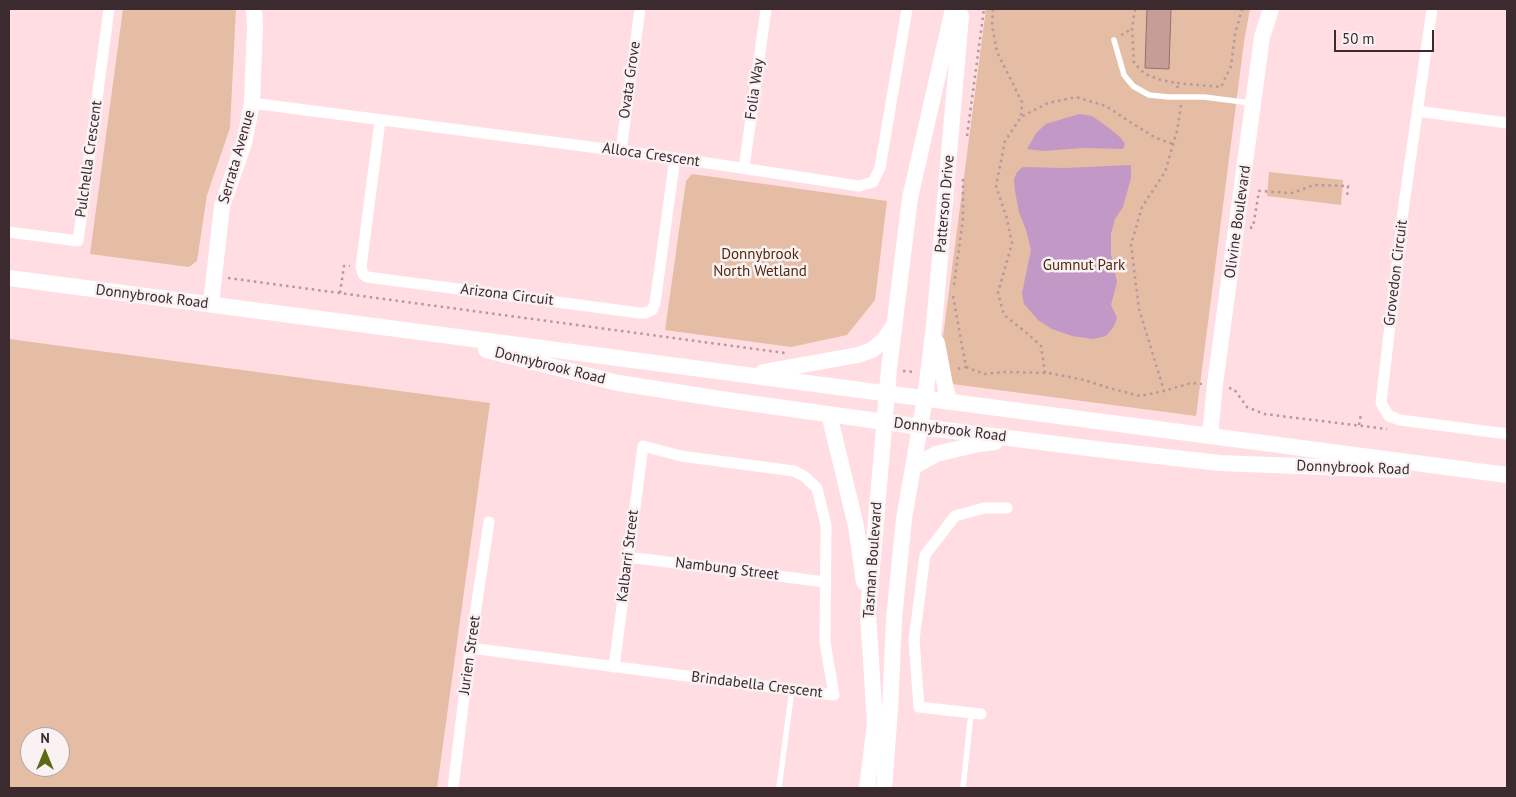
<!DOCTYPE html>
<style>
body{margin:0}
#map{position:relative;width:1516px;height:797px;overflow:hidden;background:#ffdde2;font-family:"PT Sans",sans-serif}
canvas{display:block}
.frame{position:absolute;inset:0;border:10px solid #3b2b2e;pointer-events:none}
.north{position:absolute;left:20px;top:727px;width:50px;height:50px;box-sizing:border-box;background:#faf1f2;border:1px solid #aea2a4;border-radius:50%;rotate:0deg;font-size:14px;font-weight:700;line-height:20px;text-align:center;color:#3b2b2e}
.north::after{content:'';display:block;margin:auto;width:18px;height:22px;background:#5c6a13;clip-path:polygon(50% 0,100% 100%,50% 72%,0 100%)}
.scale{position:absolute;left:1334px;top:30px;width:100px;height:22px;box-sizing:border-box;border:2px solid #3b2b2e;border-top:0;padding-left:6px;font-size:15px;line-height:18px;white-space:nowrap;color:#3b2b2e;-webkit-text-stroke:4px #faf1f2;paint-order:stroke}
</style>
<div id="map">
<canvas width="1516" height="797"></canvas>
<div class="frame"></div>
<div class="north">N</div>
<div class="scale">50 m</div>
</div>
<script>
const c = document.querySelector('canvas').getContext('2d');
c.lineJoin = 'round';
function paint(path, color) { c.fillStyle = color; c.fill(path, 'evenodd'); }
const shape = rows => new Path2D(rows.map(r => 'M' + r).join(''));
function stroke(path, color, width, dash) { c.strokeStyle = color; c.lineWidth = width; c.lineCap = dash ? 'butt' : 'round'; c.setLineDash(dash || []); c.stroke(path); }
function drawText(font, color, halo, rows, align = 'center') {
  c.font = font + ' "PT Sans",sans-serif'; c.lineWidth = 5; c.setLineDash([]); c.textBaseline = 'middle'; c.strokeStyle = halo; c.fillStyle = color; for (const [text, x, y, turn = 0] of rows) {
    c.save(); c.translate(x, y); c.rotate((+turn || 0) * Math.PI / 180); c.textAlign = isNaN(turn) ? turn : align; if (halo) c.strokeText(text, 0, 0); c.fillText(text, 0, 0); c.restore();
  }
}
const green = shape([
 [123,9,236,9,230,128,207,195,197,261,189,267,90,254],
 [986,9,1250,9,1244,42,1196,416,937,382],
 [1269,172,1343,180,1341,205,1267,196],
 [692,174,887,201,875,300,847,335,791,347,665,330,686,181],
 [9,339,490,403,437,788,9,788],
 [30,737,60,737,60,767,30,767]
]);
const water = shape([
 [1079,114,1092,116,1109,128,1121,138,1125,144,1123,149,1084,148,1043,151,1027,149,1037,132,1046,124],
 [1131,165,1131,178,1123,207,1115,219,1111,234,1111,254,1117,282,1111,305,1117,318,1114,326,1106,336,1093,339,1072,336,1052,329,1038,320,1024,304,1022,293,1031,250,1026,230,1019,212,1015,191,1014,179,1017,172,1023,167,1065,168]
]);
const building = shape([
 [1147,9,1171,9,1169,69,1145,68,1147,9]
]);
const path = shape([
 [993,9,992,25,997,52,1022,102,1021,117],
 [1135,9,1132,29,1134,63,1145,74,1161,80,1176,83],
 [1121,35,1132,29],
 [1178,88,1176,83,1221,87,1231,66,1235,34,1242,9],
 [1181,105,1177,131,1165,172,1142,207,1131,245,1139,309,1164,391,1191,383,1202,384],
 [967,136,984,9],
 [1250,228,1253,227,1259,191,1292,193,1314,185,1348,186,1347,197],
 [228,278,785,353],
 [954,285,963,219,963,179],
 [340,293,344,266,350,266],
 [953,296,966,367,957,369],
 [966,367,984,374,1004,372,1049,373,1084,380,1109,388,1140,396,1164,391],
 [903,371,914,372],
 [1045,373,1041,346,1028,334,1004,315,998,293,1012,243,1007,219,996,186,1005,141,1021,117,1048,103,1076,97,1106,106,1130,122,1156,138,1173,144],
 [1229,388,1234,389,1247,407,1264,414,1387,429],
 [1359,425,1361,414]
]);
const lane = shape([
 [1114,40,1124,75,1133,86,1149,95,1169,97,1204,97,1251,103],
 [779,788,792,689],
 [963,788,971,713]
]);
const street = shape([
 [1432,9,1404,204,1381,403,1389,416,1400,420,1507,434],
 [252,103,675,158,859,186,873,182,880,168,907,9],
 [1417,111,1507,123],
 [380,121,361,267,363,274,367,277,640,313,646,313,652,310,655,303,675,158],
 [621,151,640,9],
 [744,168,766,9],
 [9,232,78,241,109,9],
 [628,557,825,582],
 [470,648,834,695,825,642,826,525,817,488,804,476,794,471,681,456,643,446,614,667],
 [981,714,919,707,914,640,925,555,955,516,984,508,1007,508],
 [453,788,470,648,489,522]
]);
const secondary = shape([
 [9,278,1507,475],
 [211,304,222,206,244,143,252,103,255,25,254,9],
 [937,343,946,390,950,402],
 [486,350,618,383,734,401,921,427,1104,450,1220,463,1402,470],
 [763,372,858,355,872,350,883,341,893,327],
 [829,414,856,526,864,582],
 [1210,436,1215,384,1262,37,1271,9],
 [913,467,936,454,979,444,995,442],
 [867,788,875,723,868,614,889,369,910,198,953,9],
 [884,788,890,711,894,619,904,519,925,398,934,326,961,16]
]);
const streetNames = [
 ["Ovata Grove",630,80,-82],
 ["Folia Way",755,89,-82],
 ["Alloca Crescent",651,155,8],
 ["Serrata Avenue",237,157,-74],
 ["Pulchella Crescent",89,159,-82],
 ["Patterson Drive",945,204,-85],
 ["Olivine Boulevard",1238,222,-82],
 ["Grovedon Circuit",1396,273,-83],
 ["Arizona Circuit",507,295,7],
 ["Donnybrook Road",152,297,7],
 ["Donnybrook Road",550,366,14],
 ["Donnybrook Road",950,430,7],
 ["Donnybrook Road",1353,468,2],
 ["Kalbarri Street",628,556,-83],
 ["Tasman Boulevard",873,560,-86],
 ["Nambung Street",727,569,7],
 ["Jurien Street",470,655,-82],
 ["Brindabella Crescent",757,685,7]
];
const parkNames = [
 ["Donnybrook",760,255],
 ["North Wetland",760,272],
 ["Gumnut Park",1084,266]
];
paint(green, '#e5bda5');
paint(water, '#c298c6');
paint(building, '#c69e97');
stroke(building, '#96716b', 1);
stroke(path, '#b4999d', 2.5, [2.5, 4]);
stroke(lane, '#fff', 5.5);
stroke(street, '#fff', 11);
stroke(secondary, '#fff', 16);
drawText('15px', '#3b2b2e', '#faf1f2', streetNames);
drawText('15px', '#4e2910', '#faf1f2', parkNames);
</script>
